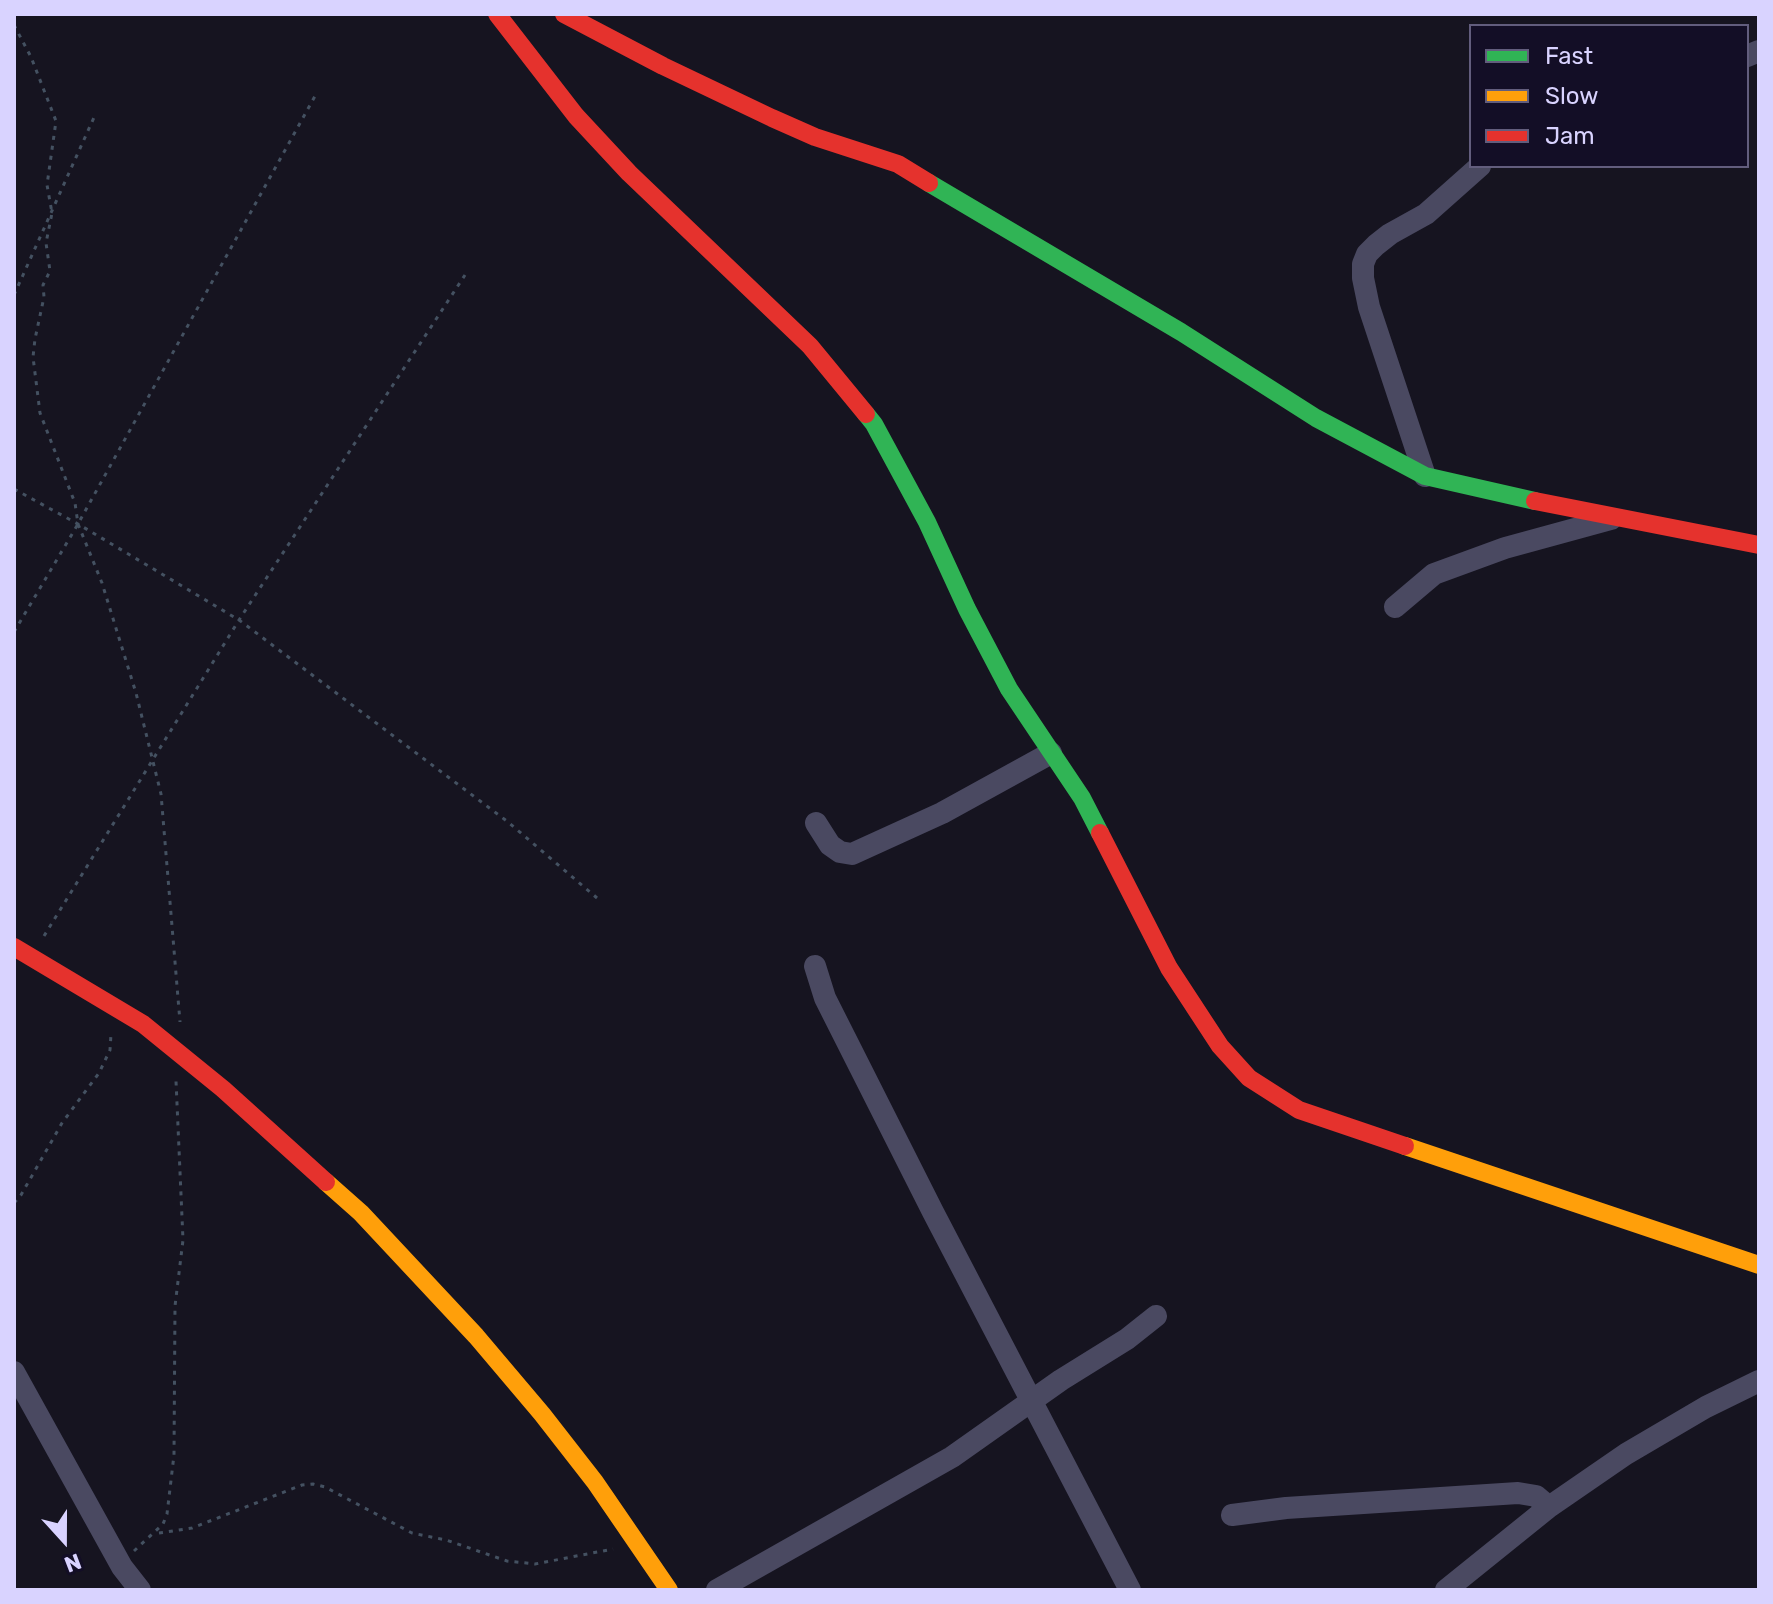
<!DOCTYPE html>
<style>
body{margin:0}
#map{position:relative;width:1773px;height:1604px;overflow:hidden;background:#161420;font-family:Rubik,sans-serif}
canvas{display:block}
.frame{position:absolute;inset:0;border:16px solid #d9d3ff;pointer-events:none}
.legend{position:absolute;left:1469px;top:24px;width:280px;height:144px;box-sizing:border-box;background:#130e26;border:2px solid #625d7d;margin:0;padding:10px 14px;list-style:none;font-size:24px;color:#d9d3ff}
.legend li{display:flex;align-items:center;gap:16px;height:40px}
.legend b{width:40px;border:2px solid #625d7d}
.north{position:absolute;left:24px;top:1500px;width:80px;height:80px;-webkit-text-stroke:6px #130e26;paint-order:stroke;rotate:159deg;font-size:22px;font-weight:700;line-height:32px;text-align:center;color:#d9d3ff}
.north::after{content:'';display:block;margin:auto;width:28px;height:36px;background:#d9d3ff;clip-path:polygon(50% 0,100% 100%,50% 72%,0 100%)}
</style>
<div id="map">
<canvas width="1773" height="1604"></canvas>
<div class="frame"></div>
<ul class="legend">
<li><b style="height:10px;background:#30b455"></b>Fast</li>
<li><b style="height:10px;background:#ff9f0a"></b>Slow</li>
<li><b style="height:10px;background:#e5322d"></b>Jam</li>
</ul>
<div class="north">N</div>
</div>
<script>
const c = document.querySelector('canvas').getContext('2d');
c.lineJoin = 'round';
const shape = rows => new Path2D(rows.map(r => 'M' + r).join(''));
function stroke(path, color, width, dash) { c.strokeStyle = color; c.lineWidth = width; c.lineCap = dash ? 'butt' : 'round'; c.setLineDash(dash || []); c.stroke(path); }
const path = shape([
 [14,25,31,57,56,121,47,185,52,213,46,243,50,271,43,285,44,297,35,339,33,357,40,413,75,503,78,524,102,583,136,693,161,794,180,1022],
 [14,295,96,113],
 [14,489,78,524,239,620,508,822,597,898],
 [14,632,78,524,315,96],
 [44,936,239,620,465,275],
 [14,1203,21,1195,62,1123,99,1073,110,1050,111,1034],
 [159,1533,192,1528,302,1485,313,1484,325,1487,412,1533,446,1540,507,1561,535,1564,613,1549],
 [134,1551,163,1524,167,1514,174,1455,175,1306,183,1240,176,1081]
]);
const street = shape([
 [1747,56,1759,51],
 [1425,476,1369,307,1363,278,1363,264,1367,254,1376,245,1390,234,1426,214,1480,166],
 [1395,607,1434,574,1505,548,1611,519],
 [816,823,830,845,840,852,852,854,942,813,1051,753],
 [815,966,825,998,933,1212,1130,1590],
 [14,1372,122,1567,140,1590],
 [1232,1515,1286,1508,1518,1493,1536,1496,1549,1507],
 [717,1590,952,1457,1061,1380,1127,1339,1156,1316],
 [1446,1590,1549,1507,1626,1454,1706,1407,1759,1381]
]);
const fast = shape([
 [929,183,1181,332,1316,418,1425,476,1535,501],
 [866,414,874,424,927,522,967,609,1009,689,1082,798,1100,833]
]);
const slow = shape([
 [1405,1146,1759,1265],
 [326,1182,361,1213,476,1336,542,1414,595,1482,669,1590]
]);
const jam = shape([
 [497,14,576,116,629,173,810,346,866,414],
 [564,14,663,66,772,118,815,137,898,164,929,183],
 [1535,501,1759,545],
 [1100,833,1169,968,1220,1046,1249,1078,1299,1110,1405,1146],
 [14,947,143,1024,223,1089,326,1182]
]);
stroke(path, '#445161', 3, [4, 6]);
stroke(street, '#4a4961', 22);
stroke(fast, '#30b455', 18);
stroke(slow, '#ff9f0a', 18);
stroke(jam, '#e5322d', 18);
</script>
